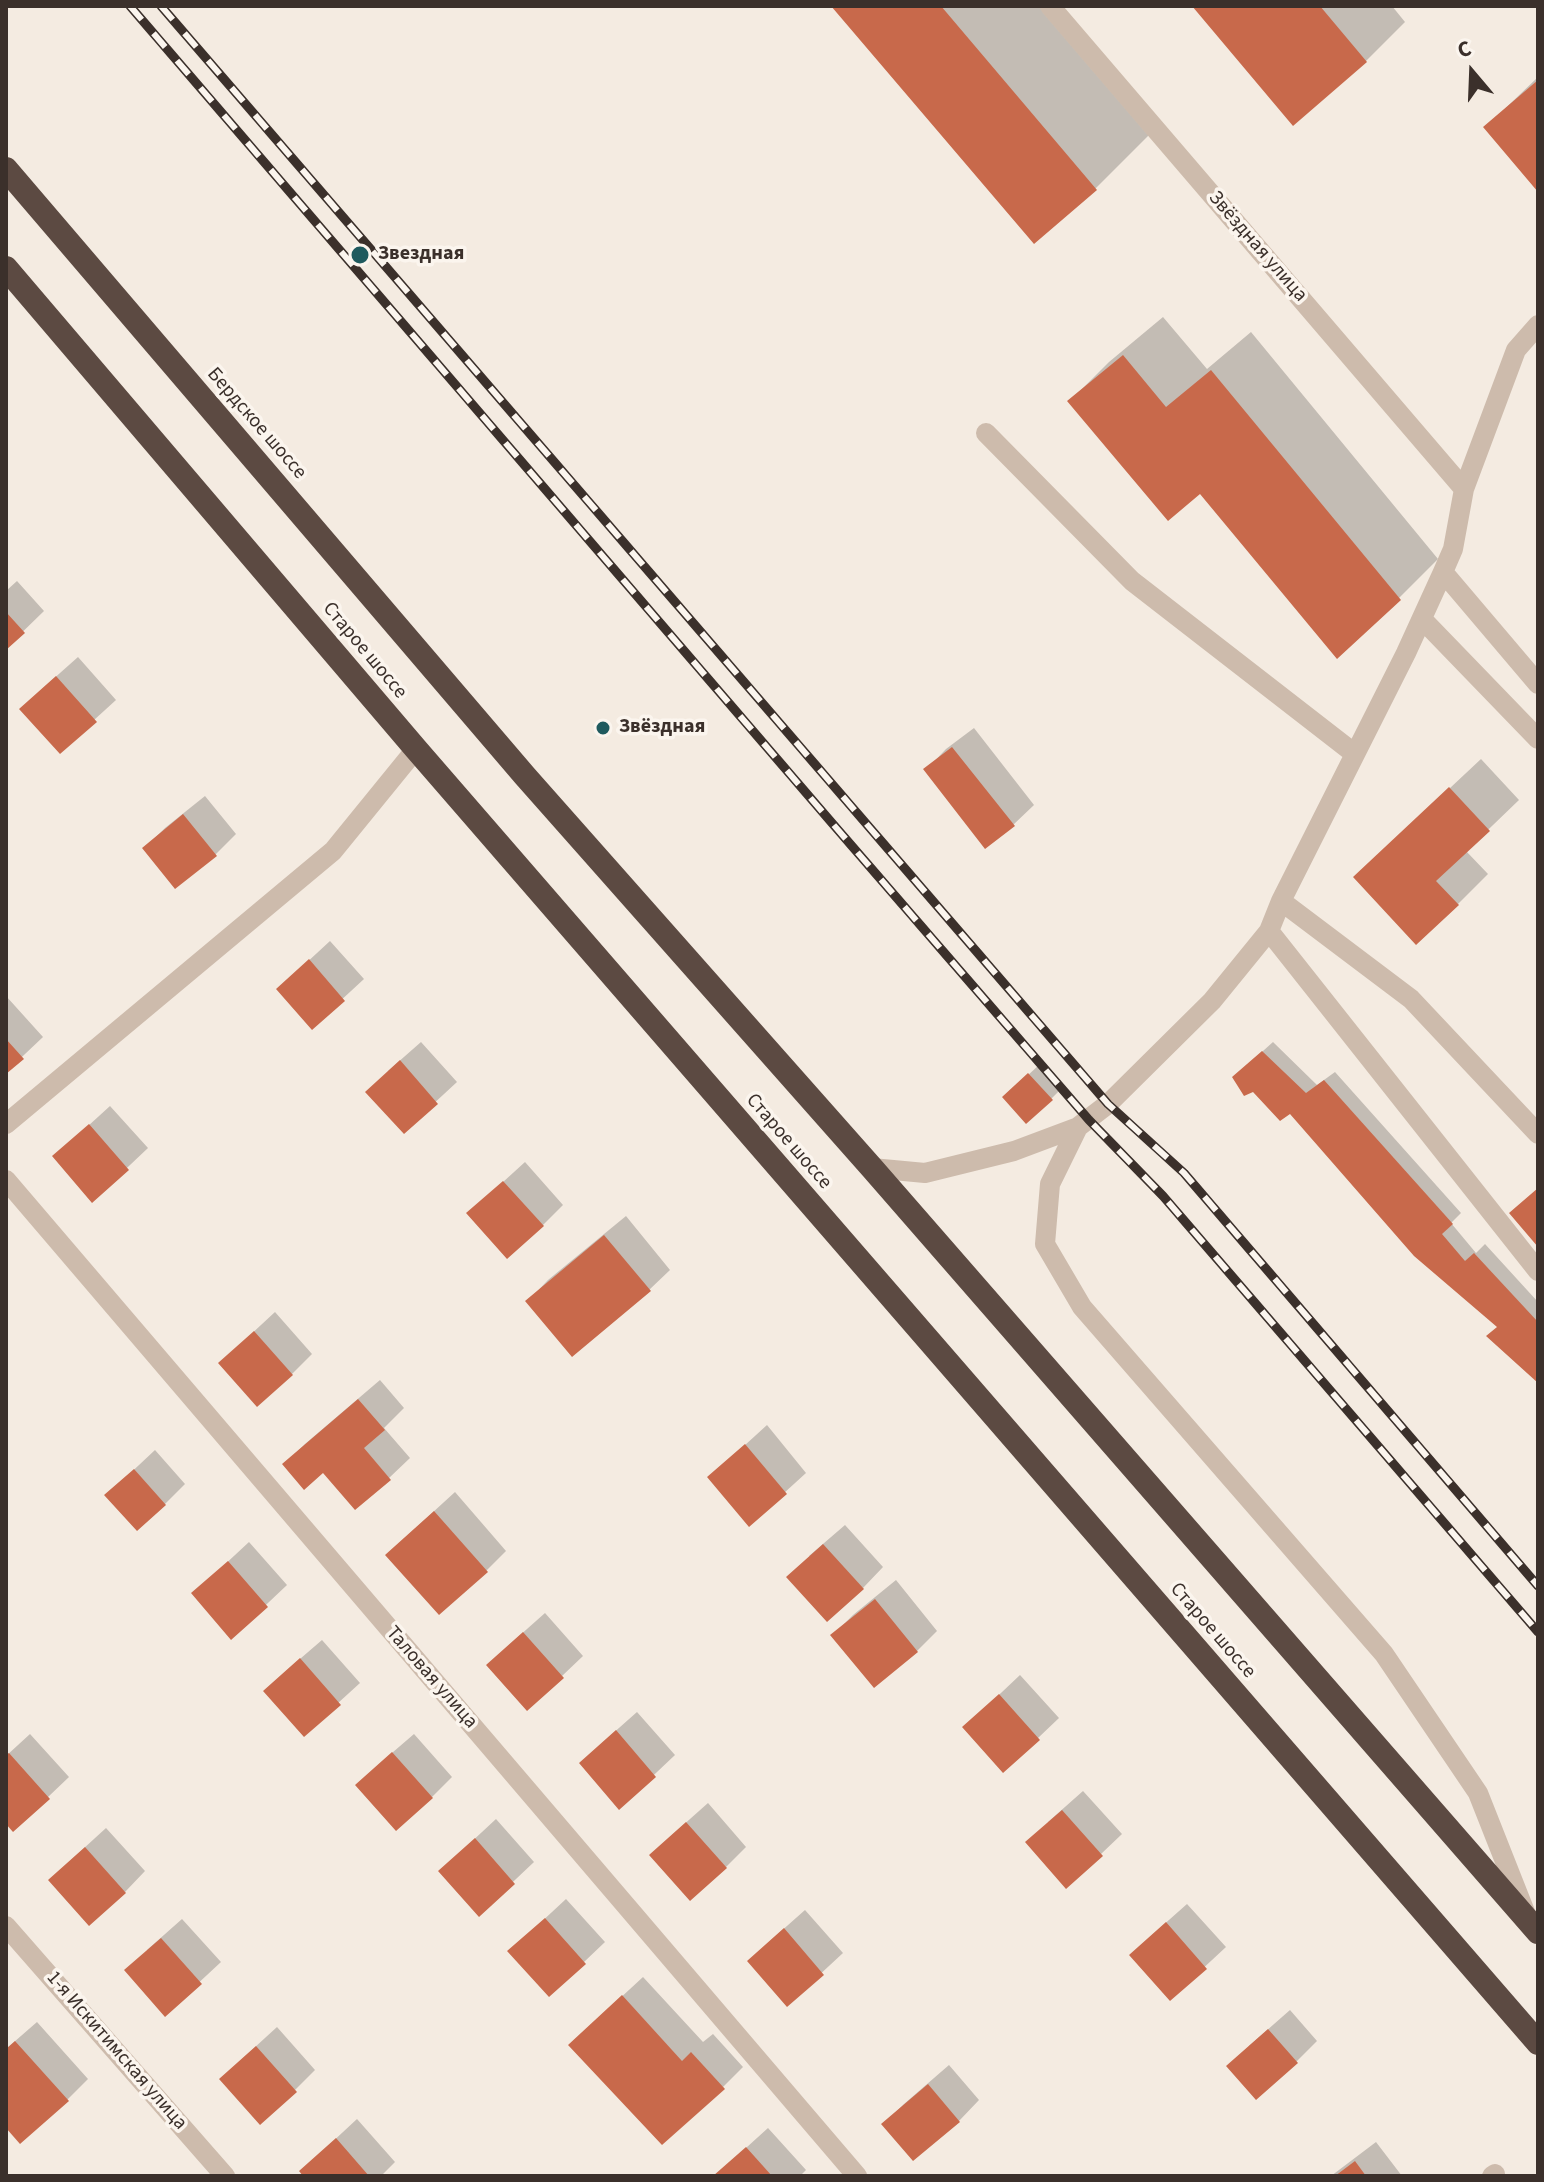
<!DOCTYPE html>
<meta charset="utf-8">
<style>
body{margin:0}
#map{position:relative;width:1544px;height:2182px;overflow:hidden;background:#f4ebe1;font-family:"Source Sans 3",sans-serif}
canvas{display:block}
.frame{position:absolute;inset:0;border:8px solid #3b302b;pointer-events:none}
.north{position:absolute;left:1432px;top:32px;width:80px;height:80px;-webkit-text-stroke:6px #fbf5ee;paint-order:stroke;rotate:341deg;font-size:22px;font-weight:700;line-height:32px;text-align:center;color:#3b302b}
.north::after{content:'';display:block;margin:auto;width:28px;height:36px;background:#3b302b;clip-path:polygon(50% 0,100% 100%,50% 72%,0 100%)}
</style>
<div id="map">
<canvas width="1544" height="2182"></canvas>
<div class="frame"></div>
<div class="north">С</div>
</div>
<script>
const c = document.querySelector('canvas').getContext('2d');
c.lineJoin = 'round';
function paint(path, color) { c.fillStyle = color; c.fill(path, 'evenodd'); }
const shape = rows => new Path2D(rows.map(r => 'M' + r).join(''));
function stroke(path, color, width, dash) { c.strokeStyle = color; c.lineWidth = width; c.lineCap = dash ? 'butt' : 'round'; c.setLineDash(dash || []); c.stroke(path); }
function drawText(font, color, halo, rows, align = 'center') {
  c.font = font + ' "Source Sans 3",sans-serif'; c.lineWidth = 7; c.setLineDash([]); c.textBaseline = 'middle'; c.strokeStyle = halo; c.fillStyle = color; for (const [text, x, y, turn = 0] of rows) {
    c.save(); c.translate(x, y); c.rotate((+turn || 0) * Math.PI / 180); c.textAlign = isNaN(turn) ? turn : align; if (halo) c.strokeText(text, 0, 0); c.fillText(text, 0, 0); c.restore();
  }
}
const shadow = shape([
 [834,6,1041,6,1150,134,1096,188,1034,241],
 [1194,6,1392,6,1405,22,1366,61,1293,123],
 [1538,77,1538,189,1486,127],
 [1163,317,1207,369,1251,332,1438,559,1399,598,1200,491,1070,401,1109,362],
 [17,581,44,611,6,648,6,591],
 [78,657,116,700,60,751,42,689],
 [974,728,1034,805,1013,825,926,770,946,749],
 [1481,759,1519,800,1466,851,1488,874,1458,904,1355,877],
 [205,796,236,834,216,854,176,886,145,848,165,828],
 [330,941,364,979,312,1027,278,989],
 [6,996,43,1037,6,1072],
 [421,1042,457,1082,404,1131,388,1071],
 [1273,1042,1317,1085,1335,1072,1461,1213,1451,1223,1476,1253,1485,1244,1538,1302,1538,1380,1499,1326,1291,1111,1244,1068],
 [1039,1065,1061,1089,1051,1099,1014,1088],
 [110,1106,148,1148,93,1200,54,1157],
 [525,1162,563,1205,543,1225,469,1213],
 [626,1216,670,1270,649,1290,528,1301,548,1280],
 [275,1312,312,1354,292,1374,220,1363],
 [380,1380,404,1408,384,1428,410,1458,389,1478,285,1464,305,1444],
 [767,1425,806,1473,750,1524,710,1477],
 [155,1450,185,1484,165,1504,107,1495],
 [455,1492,506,1551,486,1571,408,1535],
 [845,1525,883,1567,863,1588,809,1556],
 [249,1542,287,1585,232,1637,193,1594],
 [896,1580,937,1631,917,1651,833,1635,853,1615],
 [545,1613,583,1656,562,1676,509,1645],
 [322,1640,360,1683,304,1734,286,1671],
 [1020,1675,1059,1718,1038,1738,965,1727],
 [637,1712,675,1755,620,1807,602,1743],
 [30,1734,69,1777,48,1797,6,1821,6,1756],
 [414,1734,452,1777,432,1797,378,1765],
 [1083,1791,1122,1834,1101,1854,1048,1822],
 [708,1803,746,1847,726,1867,672,1835],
 [496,1819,534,1862,479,1914,440,1871],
 [106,1828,145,1871,125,1892,71,1860],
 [566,1899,605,1942,584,1962,510,1951],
 [1187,1904,1226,1947,1170,1999,1152,1935],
 [805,1910,843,1953,788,2004,770,1941],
 [182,1919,221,1962,165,2014,147,1950],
 [643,1977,703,2042,713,2034,743,2067,723,2087,591,2025],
 [1290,2010,1317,2041,1296,2062,1249,2046],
 [37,2022,88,2079,67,2100,6,2125,6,2049],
 [277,2027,315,2070,295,2090,242,2059],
 [949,2065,979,2100,959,2121,884,2124,904,2104],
 [357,2119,395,2162,381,2176,306,2176,301,2171],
 [768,2128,806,2170,800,2176,715,2176],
 [1376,2142,1402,2176,1331,2176]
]);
const building = shape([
 [831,6,941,6,1097,190,1034,244],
 [1192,6,1320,6,1367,62,1293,126],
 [1538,80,1538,192,1483,127],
 [1123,355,1166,407,1211,370,1401,600,1337,659,1200,494,1168,521,1067,401],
 [6,612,25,633,6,650],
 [56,676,97,722,60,754,19,709],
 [952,747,1015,826,985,849,923,769],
 [1449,787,1490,831,1436,881,1459,905,1416,945,1353,877],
 [183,814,217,856,175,889,142,848],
 [309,959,345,1001,312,1030,276,989],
 [6,1039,24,1059,6,1074],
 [1262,1051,1306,1093,1324,1080,1453,1224,1442,1234,1465,1261,1474,1253,1538,1322,1538,1383,1486,1336,1497,1327,1414,1256,1290,1114,1280,1121,1253,1092,1244,1096,1232,1077],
 [400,1060,438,1104,404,1134,365,1092],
 [1028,1073,1053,1100,1026,1124,1002,1097],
 [89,1124,129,1170,92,1203,52,1156],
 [503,1181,544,1226,507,1259,466,1213],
 [1538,1188,1538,1247,1509,1213],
 [604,1235,651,1291,572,1357,525,1301],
 [254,1331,293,1375,257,1407,218,1363],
 [358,1399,385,1430,364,1448,391,1480,355,1510,323,1473,304,1490,282,1464],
 [745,1444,787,1494,749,1527,707,1477],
 [134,1469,166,1505,137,1531,104,1495],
 [434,1511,488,1572,439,1615,385,1555],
 [823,1544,864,1589,827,1622,786,1577],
 [228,1561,268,1607,231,1640,191,1593],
 [875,1599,918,1652,874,1688,830,1635],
 [523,1632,564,1678,527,1711,486,1665],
 [300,1658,341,1705,304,1737,263,1691],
 [999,1694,1040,1740,1003,1773,962,1727],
 [616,1730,656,1777,619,1810,579,1763],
 [392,1752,433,1798,396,1831,355,1785],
 [9,1753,50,1799,13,1832,6,1824,6,1755],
 [1062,1810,1103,1856,1066,1889,1025,1842],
 [686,1822,727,1868,690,1901,649,1855],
 [475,1838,515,1884,479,1917,438,1871],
 [85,1847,126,1893,89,1926,48,1880],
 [545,1918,586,1964,549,1997,507,1951],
 [1166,1922,1207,1969,1170,2001,1129,1955],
 [784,1928,824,1975,787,2007,747,1961],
 [161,1938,202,1984,165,2017,124,1970],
 [622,1995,682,2061,691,2052,725,2089,662,2145,568,2045],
 [1268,2029,1298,2063,1256,2100,1226,2066],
 [15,2041,69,2101,20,2144,6,2128,6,2049],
 [256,2046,297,2092,260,2125,219,2079],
 [928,2084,960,2122,913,2161,881,2124],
 [336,2138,369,2176,303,2176,299,2171],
 [746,2147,772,2176,713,2176],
 [1355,2161,1366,2176,1335,2176]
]);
const minor = shape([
 [1050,6,1464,489],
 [986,433,1132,581,1355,754],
 [1443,572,1538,684],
 [1422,619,1538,739],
 [1281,901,1411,999,1538,1134],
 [1269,931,1538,1271],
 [6,1124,333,851,416,749],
 [1078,1127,1050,1184,1045,1244,1082,1307,1384,1654,1478,1793,1525,1912],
 [872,1168,925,1173,1014,1151,1078,1127,1108,1104,1212,1001,1269,931,1281,901,1406,653,1443,572,1453,549,1464,489,1516,350,1538,325],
 [6,1180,857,2176],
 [6,1926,225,2176],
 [1492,2176,1495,2174]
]);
const highway = shape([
 [6,169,525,776,872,1168,1538,1932],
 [6,268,416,749,1538,2043]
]);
const rail = shape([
 [130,6,832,823,1089,1120,1163,1196,1538,1632],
 [161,6,1108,1104,1184,1173,1538,1586]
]);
const markers = [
 [360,255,10,"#1f5a5e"],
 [603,728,8,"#1f5a5e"]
];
const streetNames = [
 ["Звёздная улица",1257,247,49],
 ["Бердское шоссе",256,424,49],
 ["Старое шоссе",364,651,50],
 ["Старое шоссе",788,1142,49],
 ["Старое шоссе",1212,1631,49],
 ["Таловая улица",431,1678,49],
 ["1-я Искитимская улица",116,2051,49]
];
const poiNames = [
 ["Звездная",378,255],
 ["Звёздная",619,728]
];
paint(shadow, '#0003');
paint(building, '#c8694b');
stroke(minor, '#cdbbac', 20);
stroke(highway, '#5c4a42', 24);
stroke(rail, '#3b302b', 9);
stroke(rail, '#fbf5ee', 6, [18]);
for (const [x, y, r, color] of markers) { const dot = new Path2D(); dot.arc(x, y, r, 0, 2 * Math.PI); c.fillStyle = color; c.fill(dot); stroke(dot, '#fbf5ee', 3); }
drawText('20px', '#3b302b', '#fbf5ee', streetNames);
drawText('bold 20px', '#3b302b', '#fbf5ee', poiNames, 'left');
</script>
